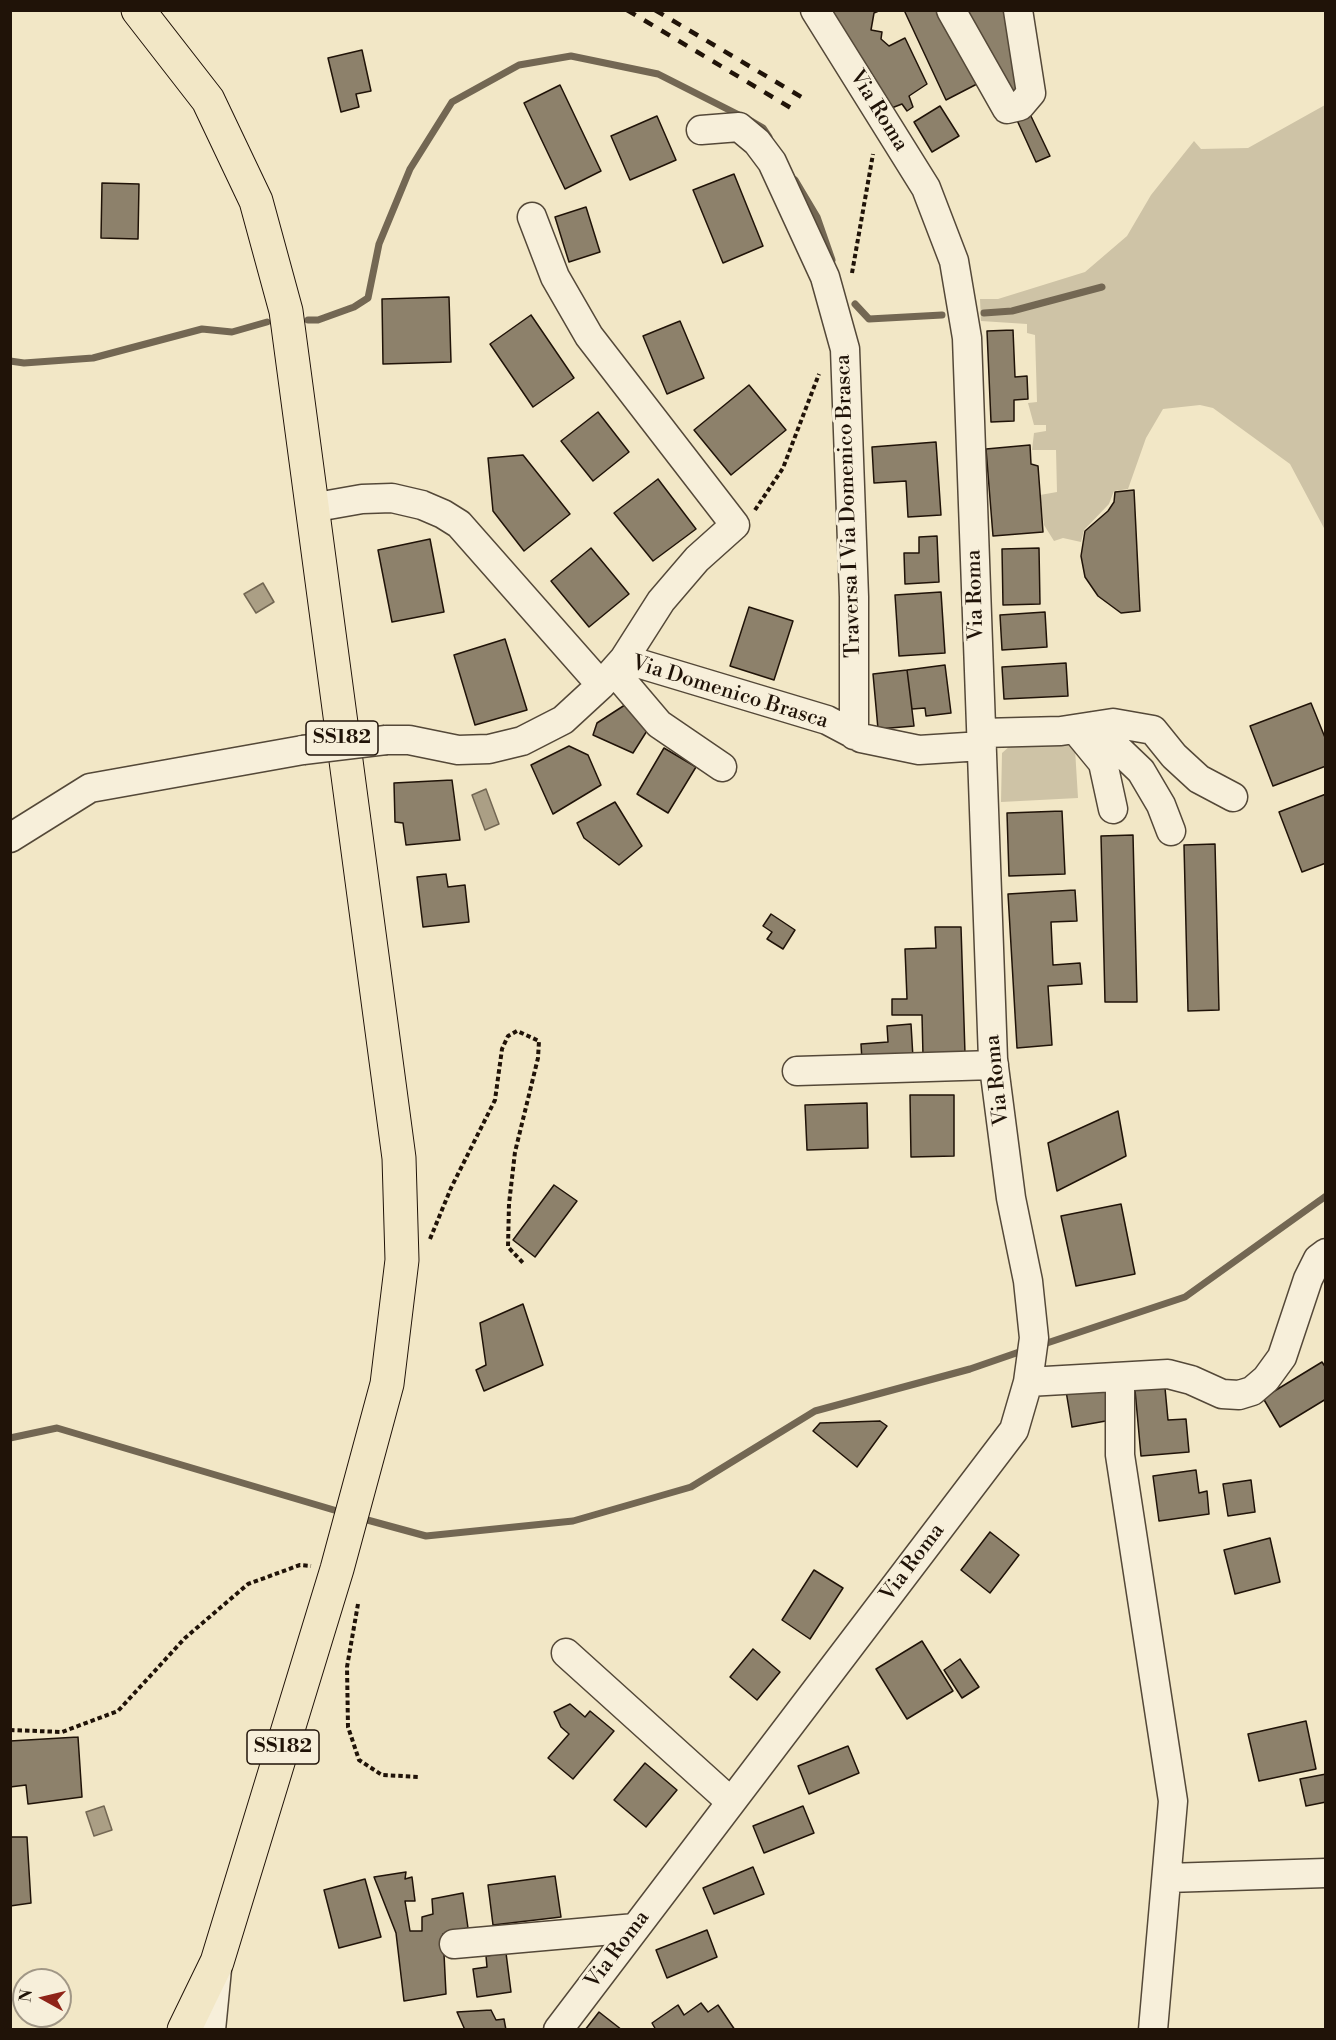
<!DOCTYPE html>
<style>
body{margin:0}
#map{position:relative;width:1336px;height:2040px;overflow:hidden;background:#f2e7c6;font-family:"Libre Bodoni",serif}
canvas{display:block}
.frame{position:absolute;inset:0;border:12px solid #201308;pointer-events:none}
.north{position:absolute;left:12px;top:1968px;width:60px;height:60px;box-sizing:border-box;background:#f7efda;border:2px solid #a19786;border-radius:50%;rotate:278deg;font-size:16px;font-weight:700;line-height:24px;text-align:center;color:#201308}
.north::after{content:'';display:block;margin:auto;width:21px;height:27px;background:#8f2418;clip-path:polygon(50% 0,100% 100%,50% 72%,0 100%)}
</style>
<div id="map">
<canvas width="1336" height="2040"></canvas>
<div class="frame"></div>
<div class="north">N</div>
</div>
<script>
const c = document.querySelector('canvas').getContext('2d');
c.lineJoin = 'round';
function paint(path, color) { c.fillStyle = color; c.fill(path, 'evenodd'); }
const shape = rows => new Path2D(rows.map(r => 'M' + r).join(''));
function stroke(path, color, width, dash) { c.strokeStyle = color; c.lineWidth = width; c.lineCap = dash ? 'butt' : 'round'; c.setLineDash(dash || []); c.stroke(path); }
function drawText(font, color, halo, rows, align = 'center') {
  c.font = font + ' "Libre Bodoni",serif'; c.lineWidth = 6; c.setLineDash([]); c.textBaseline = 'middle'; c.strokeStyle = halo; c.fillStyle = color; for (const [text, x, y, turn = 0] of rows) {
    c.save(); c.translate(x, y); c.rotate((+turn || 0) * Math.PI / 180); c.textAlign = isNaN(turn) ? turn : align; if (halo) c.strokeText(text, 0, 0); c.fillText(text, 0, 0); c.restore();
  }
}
const green = shape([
 [1325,105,1325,530,1290,464,1213,408,1200,405,1163,409,1146,438,1128,489,1114,491,1109,504,1084,530,1081,542,1063,538,1054,541,1044,525,1040,495,1057,492,1056,450,1032,450,1034,433,1046,431,1046,425,1034,425,1028,403,1037,402,1035,335,1027,333,1027,324,981,321,980,299,998,299,1085,272,1127,236,1151,195,1194,141,1201,149,1248,148],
 [1064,742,1075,749,1078,798,1001,802,1002,753,1010,746]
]);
const water = shape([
 [263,583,274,602,256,613,244,594,263,583],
 [486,789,499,824,485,830,472,795,486,789],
 [104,1806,112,1830,94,1836,86,1812,104,1806]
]);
const stream = shape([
 [751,121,763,128,769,137],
 [795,180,817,217,832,260],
 [855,304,869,319,942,315],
 [984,313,1012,311,1102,287],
 [308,320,318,320,354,307,368,298,379,244,410,169,452,102,519,65,571,56,658,74,741,116],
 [10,361,24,363,93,358,202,329,232,332,267,322],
 [1041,1345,1185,1297,1326,1196],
 [10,1438,57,1428,344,1513],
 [360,1518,426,1536,573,1521,691,1487,815,1411,970,1369,1025,1350]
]);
const building = shape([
 [824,10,881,10,874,13,871,30,882,32,881,39,889,46,905,38,927,84,909,96,913,107,907,111,902,104,889,109,824,10],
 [904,10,942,10,977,84,946,100,904,10],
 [957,10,1006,10,1019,100,957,10],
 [362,50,371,91,356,94,359,107,341,112,328,58,362,50],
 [560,85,601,171,565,189,524,103,560,85],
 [940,106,959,136,932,152,914,122,940,106],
 [1029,112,1050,156,1036,162,1016,118,1029,112],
 [657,116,676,160,630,180,611,136,657,116],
 [734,174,763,246,723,263,693,190,734,174],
 [102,183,139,184,138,239,101,238,102,183],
 [586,207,600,252,569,262,555,217,586,207],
 [449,297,451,362,383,364,382,299,449,297],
 [531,315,574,378,533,407,490,344,531,315],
 [680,321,704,378,667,394,643,336,680,321],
 [1013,330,1015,377,1027,376,1028,399,1014,400,1014,421,991,422,987,331,1013,330],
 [749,385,786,430,731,475,694,430,749,385],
 [598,412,629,452,593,481,561,441,598,412],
 [936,442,941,515,908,517,906,481,874,483,872,447,936,442],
 [1030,445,1031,464,1038,466,1043,532,993,536,986,449,1030,445],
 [523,455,570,514,524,551,493,511,488,458,523,455],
 [658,479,696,529,653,561,614,513,658,479],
 [1134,490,1140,611,1121,613,1098,596,1085,577,1081,556,1085,531,1108,511,1114,502,1115,492,1134,490],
 [937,536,939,582,905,584,904,553,919,553,919,537,937,536],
 [430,539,444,612,392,622,378,550,430,539],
 [591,548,629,594,589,627,551,581,591,548],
 [1039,548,1040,604,1003,605,1002,549,1039,548],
 [941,592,945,653,899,656,895,595,941,592],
 [749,607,793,621,774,680,730,666,749,607],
 [1045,612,1047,647,1002,650,1000,615,1045,612],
 [505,639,527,710,475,725,454,655,505,639],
 [1066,663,1068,696,1004,699,1002,667,1066,663],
 [945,665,951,713,926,716,925,708,912,709,907,670,945,665],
 [907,670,914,726,878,729,873,674,907,670],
 [631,701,650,726,633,753,593,735,597,723,631,701],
 [1311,703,1326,740,1326,766,1273,786,1250,726,1311,703],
 [569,746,588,755,601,785,553,814,531,765,569,746],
 [664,748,696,767,668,813,637,794,664,748],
 [452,780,460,840,406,845,403,823,395,822,394,783,452,780],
 [1326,794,1326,863,1302,872,1279,812,1326,794],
 [615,802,642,846,619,865,584,838,577,823,615,802],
 [1062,811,1065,874,1009,876,1007,813,1062,811],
 [1133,835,1137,1002,1105,1002,1101,836,1133,835],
 [1215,844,1219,1010,1188,1011,1184,845,1215,844],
 [446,874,448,887,465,885,469,922,423,927,417,877,446,874],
 [1075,890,1077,921,1051,922,1053,965,1080,963,1082,984,1048,986,1052,1045,1017,1048,1008,894,1075,890],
 [771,914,795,930,783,949,767,939,772,932,763,926,771,914],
 [935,927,961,927,965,1054,923,1056,922,1015,892,1015,892,999,907,999,905,949,936,948,935,927],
 [911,1024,913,1058,862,1061,861,1044,888,1042,887,1026,911,1024],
 [910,1095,954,1095,954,1156,911,1157,910,1095],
 [867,1103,868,1148,807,1150,805,1105,867,1103],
 [1118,1111,1126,1156,1057,1191,1048,1143,1118,1111],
 [554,1185,577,1201,535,1257,513,1240,554,1185],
 [1121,1204,1135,1274,1076,1286,1061,1216,1121,1204],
 [523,1304,543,1365,484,1391,476,1370,486,1365,480,1323,523,1304],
 [1322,1362,1326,1368,1326,1399,1280,1427,1263,1398,1322,1362],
 [1111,1383,1117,1419,1072,1427,1066,1391,1111,1383],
 [1165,1388,1168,1420,1186,1419,1189,1452,1141,1456,1135,1390,1165,1388],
 [880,1421,887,1426,857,1467,813,1431,820,1423,880,1421],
 [1196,1470,1199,1493,1207,1491,1209,1514,1159,1521,1153,1476,1196,1470],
 [1251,1480,1255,1512,1228,1516,1223,1484,1251,1480],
 [990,1532,1019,1555,990,1593,961,1570,990,1532],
 [1270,1538,1280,1582,1235,1594,1224,1550,1270,1538],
 [814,1570,843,1588,810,1639,782,1620,814,1570],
 [922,1641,953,1691,907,1719,876,1669,922,1641],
 [753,1649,780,1672,757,1700,730,1677,753,1649],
 [960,1659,979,1687,962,1698,944,1670,960,1659],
 [570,1704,585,1717,590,1711,614,1731,573,1779,548,1758,569,1734,561,1727,554,1712,570,1704],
 [1306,1721,1316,1769,1259,1781,1248,1734,1306,1721],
 [78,1737,82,1797,28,1804,26,1785,10,1787,10,1741,78,1737],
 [848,1746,859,1773,809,1794,798,1766,848,1746],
 [645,1763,677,1790,646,1827,614,1800,645,1763],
 [1326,1774,1326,1802,1306,1806,1300,1779,1326,1774],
 [803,1806,814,1833,764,1853,753,1826,803,1806],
 [10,1837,27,1837,31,1903,10,1906,10,1837],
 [753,1867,764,1894,714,1914,703,1888,753,1867],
 [406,1872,405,1879,412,1877,415,1901,405,1901,410,1931,422,1931,422,1917,433,1914,432,1899,463,1893,468,1928,443,1934,446,1994,404,2001,396,1933,374,1877,406,1872],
 [555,1876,561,1917,493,1925,488,1885,555,1876],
 [365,1879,381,1937,339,1948,324,1890,365,1879],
 [707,1930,717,1957,667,1978,656,1950,707,1930],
 [506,1953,511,1992,477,1997,473,1969,487,1967,486,1956,506,1953],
 [701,2003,708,2012,718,2005,735,2030,656,2030,652,2023,678,2005,684,2015,701,2003],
 [491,2010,496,2020,504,2019,506,2030,465,2030,457,2012,491,2010],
 [599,2012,622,2030,585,2030,599,2012]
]);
const path = shape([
 [852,273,873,154],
 [755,510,783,468,819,374],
 [430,1239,451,1188,495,1100,502,1049,508,1036,517,1031,539,1041,538,1058,515,1152,509,1204,508,1247,524,1264],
 [358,1604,347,1667,348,1727,359,1760,382,1775,420,1777],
 [10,1730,62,1732,118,1711,185,1638,248,1584,300,1565,311,1566]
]);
const minor = shape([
 [951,10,1007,109,1020,106,1031,93,1018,10],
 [701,130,739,127,757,142,772,162,825,277,845,349,854,597,854,735],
 [532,217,555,277,589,336,735,525,697,559,661,601,624,659],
 [311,508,362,499,392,498,422,505,443,514,459,524,601,685,624,659,827,720,861,738,919,750,982,746],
 [614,671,659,724,722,767],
 [1094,726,1141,771,1161,805,1171,831],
 [1075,729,1103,763,1113,809],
 [982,733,1061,731,1113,723,1153,730,1174,756,1199,779,1233,797],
 [386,740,409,740,458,750,489,749,522,741,563,720,601,685],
 [10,838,90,788,303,750],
 [797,1071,994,1065],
 [1120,1377,1120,1455,1173,1801,1153,2030],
 [1028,1382,1168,1374,1191,1380,1222,1394,1239,1395,1252,1391,1266,1379,1282,1357,1308,1279,1318,1259,1326,1253],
 [566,1653,731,1802],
 [1167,1878,1326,1873],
 [454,1944,635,1928],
 [211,2030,217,1969],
 [558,2030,1014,1430,1028,1382,1034,1338,1028,1281,1011,1198,993,1059,967,338,954,261,926,188,815,10]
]);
const major = shape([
 [138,10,208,100,256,201,286,311,399,1158,402,1260,387,1384,337,1569,217,1962,184,2030]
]);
const rail = shape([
 [627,10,796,111],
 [655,10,803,98]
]);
const minorBridge = shape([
 [303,750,386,740]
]);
const shields = [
 [342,738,72],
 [283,1747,72]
];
const shieldNames = [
 ["SS182",342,738],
 ["SS182",283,1747]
];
const streetNames = [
 ["Via Roma",878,111,58],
 ["Traversa I Via Domenico Brasca",849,506,-92],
 ["Via Roma",976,595,-92],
 ["Via Domenico Brasca",730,693,17],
 ["Via Roma",998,1080,-96],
 ["Via Roma",913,1563,-53],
 ["Via Roma",618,1950,-53]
];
paint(green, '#cec3a6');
paint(water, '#ab9f85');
stroke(water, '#736753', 1.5);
stroke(stream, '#736753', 7);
paint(building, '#8d816b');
stroke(building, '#201308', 1.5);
stroke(minor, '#544838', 31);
stroke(major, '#201308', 35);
stroke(path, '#201308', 4, [4.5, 3]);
stroke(minor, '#f7efda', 28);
stroke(major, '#f2e7c6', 33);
stroke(rail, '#201308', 4.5, [10, 10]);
stroke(minorBridge, '#544838', 31, []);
stroke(minorBridge, '#f7efda', 28);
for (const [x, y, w] of shields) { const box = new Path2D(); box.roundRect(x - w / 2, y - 17, w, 34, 4.5); c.fillStyle = '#f7efda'; c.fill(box); stroke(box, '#201308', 1.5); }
drawText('bold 20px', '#201308', null, shieldNames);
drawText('21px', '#201308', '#f7efda', streetNames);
</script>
